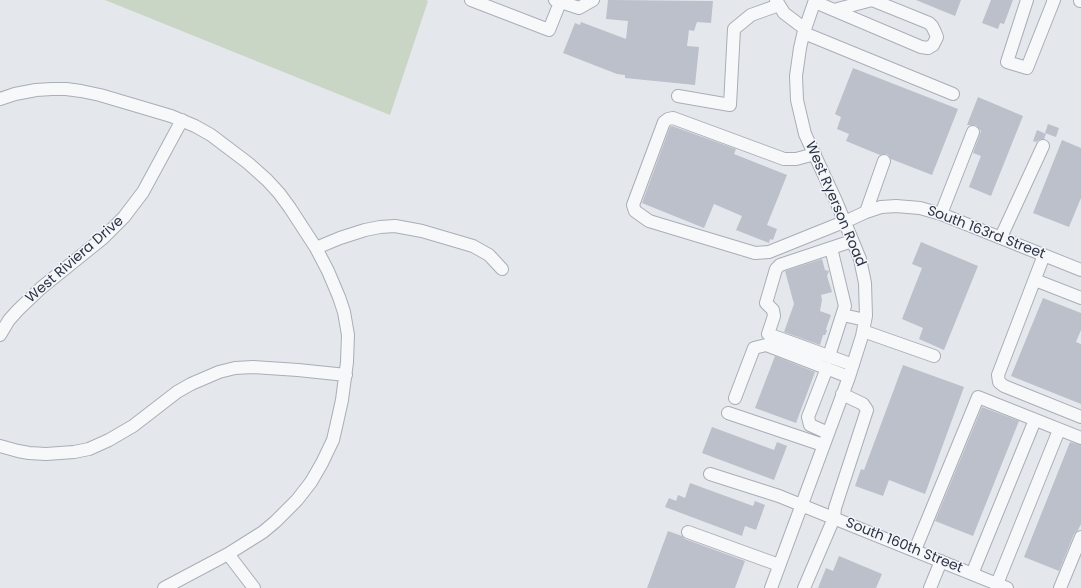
<!DOCTYPE html>
<style>
body{margin:0}
canvas{display:block;background:#e4e7ec}
</style>
<canvas width="1081" height="588"></canvas>
<script>
const c = document.querySelector('canvas').getContext('2d');
c.lineJoin = 'round';
function paint(path, color) { c.fillStyle = color; c.fill(path, 'evenodd'); }
const shape = rows => new Path2D(rows.map(r => 'M' + r).join(''));
function stroke(path, color, width, dash) { c.strokeStyle = color; c.lineWidth = width; c.lineCap = dash ? 'butt' : 'round'; c.setLineDash(dash || []); c.stroke(path); }
function drawText(font, color, halo, rows, align = 'center') {
  c.font = font + ' Poppins,sans-serif'; c.lineWidth = 3; c.setLineDash([]); c.textBaseline = 'middle'; c.strokeStyle = halo; c.fillStyle = color; for (const [text, x, y, turn = 0] of rows) {
    c.save(); c.translate(x, y); c.rotate((+turn || 0) * Math.PI / 180); c.textAlign = isNaN(turn) ? turn : align; if (halo) c.strokeText(text, 0, 0); c.fillText(text, 0, 0); c.restore();
  }
}
const green = shape([
 [105,0,426,0,428,1,390,115]
]);
const building = shape([
 [608,0,713,1,711,23,697,22,694,31,689,30,687,46,699,47,695,85,625,78,625,75,617,74,563,53,575,23,580,25,581,22,626,39,628,21,606,19],
 [916,0,961,0,955,16],
 [991,0,1013,0,1004,24,1000,23,998,29,982,23],
 [853,68,958,109,932,175,891,159,889,156,887,154,883,154,880,155,846,141,849,134,837,129,841,117,835,114],
 [978,97,1023,116,991,196,969,187,981,156,973,153,981,131,976,125,967,125],
 [1048,124,1059,128,1056,137,1045,133],
 [672,126,736,149,734,154,787,175,767,225,777,229,773,240,770,239,769,243,736,230,742,216,714,204,704,228,642,203,670,127],
 [1037,130,1046,134,1044,139,1039,140,1036,142,1033,141],
 [1062,140,1081,148,1081,198,1069,227,1033,213],
 [921,242,978,266,944,350,919,339,923,328,902,319,922,268,912,264],
 [822,259,825,270,829,271,827,276,832,292,821,295,822,300,820,311,831,315,826,329,827,331,825,335,823,335,820,345,784,332,794,304,785,271],
 [1043,298,1081,313,1081,330,1076,342,1081,344,1081,404,1011,376],
 [775,356,815,372,796,423,755,408],
 [903,365,964,387,925,494,889,480,883,496,855,486,861,469,864,470],
 [982,407,1019,421,973,536,935,521],
 [712,427,774,450,777,442,787,446,774,480,702,453],
 [1070,442,1081,445,1081,524,1078,530,1074,534,1059,571,1024,557],
 [690,483,753,506,755,501,765,505,756,530,745,526,742,536,665,507,669,498,676,501,678,495,685,498],
 [668,531,682,536,685,539,745,561,735,588,647,588],
 [839,556,882,574,876,588,818,588,826,568,833,571]
]);
const minor = shape([
 [471,0,549,30,561,0],
 [555,0,579,8,593,0],
 [776,0,784,13,805,29],
 [1027,0,1007,62,1027,68,1054,0,1053,0],
 [1080,1,1081,0],
 [815,2,921,47,928,48,933,45,937,37,935,32,932,26,929,23,872,0,834,10],
 [804,33,953,94],
 [678,96,730,105,734,29,751,15,779,5],
 [0,99,15,94,36,90,52,89,66,89,81,91,100,95,171,116,195,126,211,135,248,163,267,180,279,193,290,208,316,248,328,271,339,297,344,312,348,335,347,362,342,400,336,427,333,440,322,463,311,482,297,500,275,522,263,532,228,554,164,588],
 [815,154,796,159,784,159,673,118,668,119,664,122,633,205,635,211,649,221,755,253,769,252,851,219,866,212,881,207,896,206,920,208,941,214,1081,270],
 [866,212,884,161],
 [941,214,973,132],
 [1001,237,1043,146],
 [852,241,780,265,776,269,766,303,773,310,774,316,768,334,853,365],
 [316,248,340,238,365,230,380,227,395,226,406,228,422,231,473,246,489,255,502,269],
 [1044,255,998,375,999,382,1004,386,1081,417],
 [1035,280,1081,298],
 [843,315,865,320],
 [863,331,934,356],
 [0,335,9,320,18,310,41,288,103,238,124,217,143,192,182,120],
 [829,356,845,306,831,248],
 [827,368,808,417,810,425,828,433],
 [735,398,754,348,766,345,849,377],
 [728,413,823,445],
 [0,446,18,451,29,453,46,454,74,452,89,449,109,440,133,426,177,392,191,384,219,372,235,368,253,367,298,370,346,375],
 [710,474,779,496,801,505,1007,588],
 [688,532,779,565],
 [915,550,978,397,1081,438],
 [228,554,254,588],
 [972,574,1035,420],
 [997,584,1059,430],
 [771,588,849,377,862,336,866,316,865,283,860,259,836,201,805,134,797,100,796,76,800,48,803,35,815,0],
 [804,588,834,518,835,508,867,410,863,404,842,394],
 [930,588,941,561],
 [1060,588,1081,537]
]);
const streetNames = [
 ["West Ryerson Road",835,204,67],
 ["South 163rd Street",986,233,21],
 ["West Riviera Drive",75,260,-41],
 ["South 160th Street",904,546,22]
];
paint(green, '#c9d6c5');
paint(building, '#bbc0ca');
stroke(minor, '#a9aeb7', 14);
stroke(minor, '#f7f8fa', 12);
drawText('14px', '#2b3445', '#f4f6f9', streetNames);
</script>
